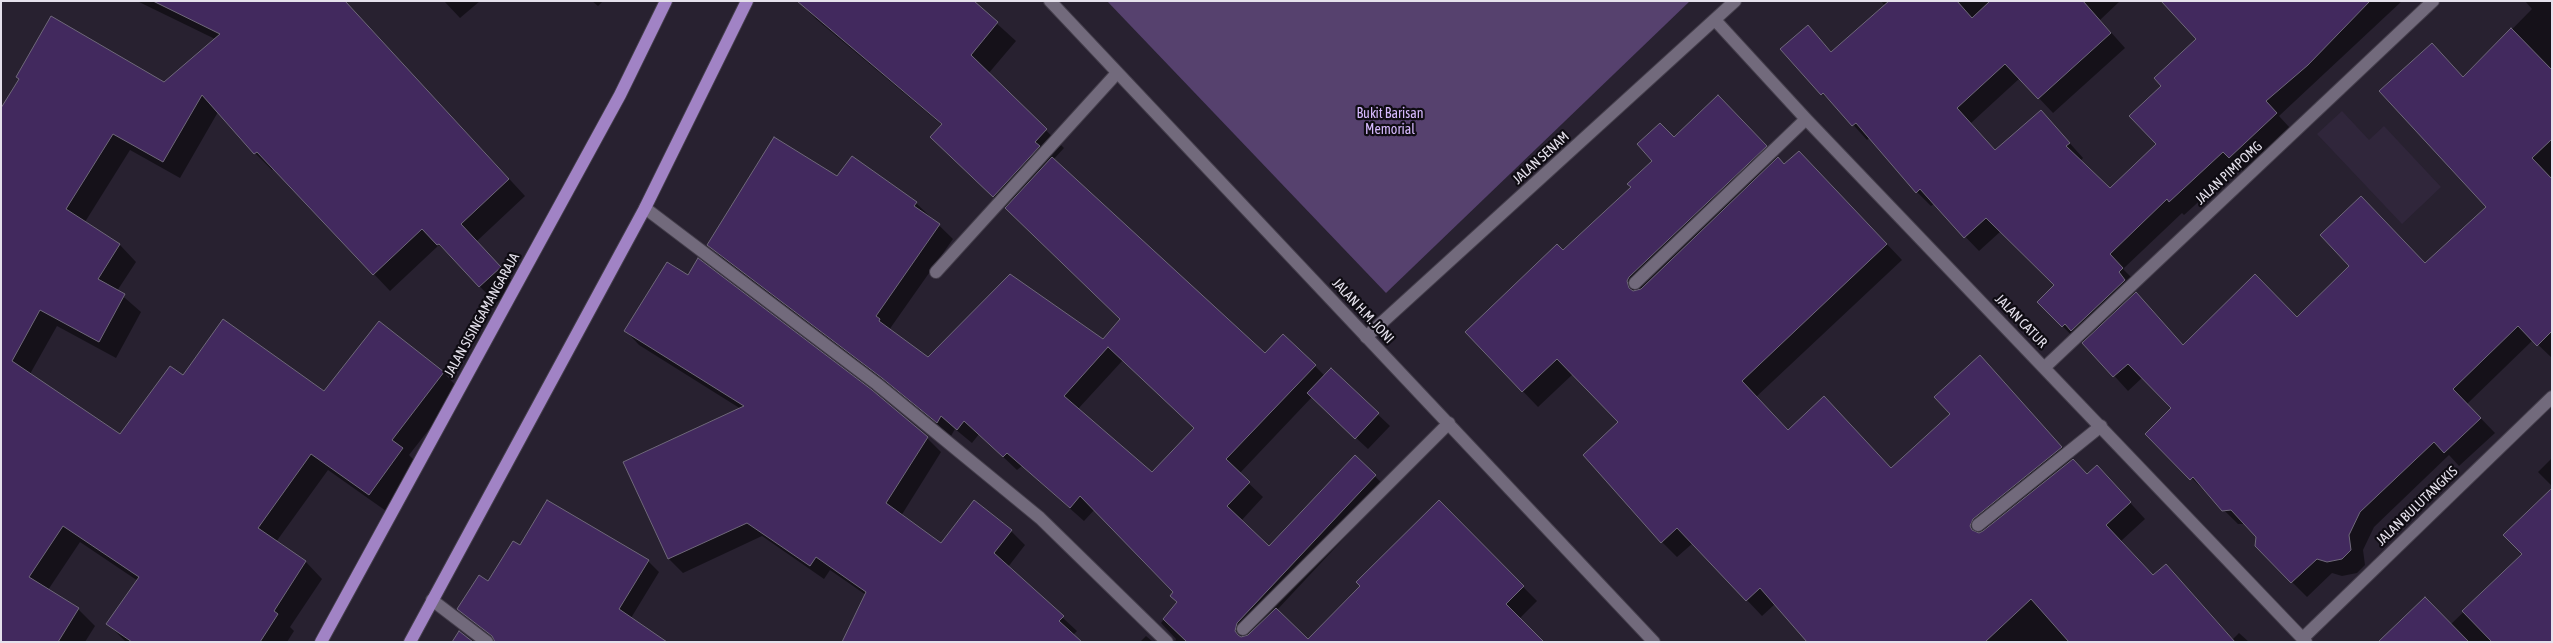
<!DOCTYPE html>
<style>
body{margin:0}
#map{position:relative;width:2553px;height:643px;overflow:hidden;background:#282130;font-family:"Asap Condensed",sans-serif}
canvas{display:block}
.frame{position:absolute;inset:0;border:2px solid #e5e1ec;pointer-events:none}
</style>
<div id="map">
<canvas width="2553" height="643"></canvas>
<div class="frame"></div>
</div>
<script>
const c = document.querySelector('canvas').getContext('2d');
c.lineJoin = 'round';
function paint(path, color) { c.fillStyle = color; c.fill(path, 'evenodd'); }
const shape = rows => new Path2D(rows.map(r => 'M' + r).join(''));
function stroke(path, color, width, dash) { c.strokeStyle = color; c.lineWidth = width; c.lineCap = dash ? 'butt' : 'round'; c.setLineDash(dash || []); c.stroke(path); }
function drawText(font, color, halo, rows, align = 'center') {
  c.font = font + ' "Asap Condensed",sans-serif'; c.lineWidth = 4.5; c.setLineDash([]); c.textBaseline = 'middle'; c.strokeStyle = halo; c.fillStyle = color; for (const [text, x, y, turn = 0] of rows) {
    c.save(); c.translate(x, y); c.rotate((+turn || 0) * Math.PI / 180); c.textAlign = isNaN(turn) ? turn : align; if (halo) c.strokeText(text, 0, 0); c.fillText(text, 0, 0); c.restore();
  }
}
const built = shape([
 [2342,111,2369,140,2384,126,2441,187,2402,224,2317,134]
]);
const green = shape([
 [1107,1,1690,1,1386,293]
]);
const shadow = shape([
 [137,1,345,1,525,196,477,241,516,285,496,303,439,245,390,291,274,168,272,170,255,153,218,112,180,178,130,150,85,222,120,245,136,262,117,291,141,312,116,358,57,326,30,374,120,436,184,377,324,393,379,323,444,373,460,390,409,455,419,465,386,511,328,470,276,542,306,562,322,579,290,627,294,631,287,642,126,642,108,624,138,581,80,542,48,590,78,609,95,626,85,642,1,642,1,110,164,84,215,39],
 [444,1,480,1,460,18],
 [592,1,603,1,598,6],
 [798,1,972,1,1016,41,988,74,1064,148,1053,160,1265,355,1315,366,1325,376,1331,370,1390,426,1368,449,1312,397,1239,474,1263,497,1241,521,1269,548,1355,457,1389,490,1277,610,1308,641,1439,502,1537,601,1519,619,1543,642,1175,642,1176,639,1161,623,1178,603,1175,592,1095,509,1084,521,1022,466,1017,470,979,434,972,443,955,429,951,436,897,391,722,258,708,244,838,177,852,157,916,203,953,239,889,330,928,359,1104,341,1121,319,950,155,942,125,816,19],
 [1123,360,1196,428,1152,474,1078,409],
 [1881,1,2120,1,2100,20,2125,48,2053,113,2020,78,1971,123,1996,151,2041,111,2083,158,2080,161,2110,190,2157,144,2163,86,2198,39,2163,1,2402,1,2279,116,2290,128,2244,172,2238,166,2184,215,2182,213,2123,269,2137,283,2132,287,2138,296,2184,346,2297,319,2425,264,2488,207,2464,78,2532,9,2525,1,2552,1,2552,358,2533,340,2467,404,2495,433,2459,466,2449,455,2374,527,2363,550,2365,565,2357,573,2342,576,2332,573,2307,597,2256,546,2257,537,2246,524,2238,524,2147,434,2173,408,2143,377,2128,391,2080,338,2077,341,2039,302,2056,285,2001,231,1979,251,1934,204,1931,206,1917,192,1870,137,1867,140,1837,107,1822,94,1782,49,1808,27,1832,52,1885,6],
 [1734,112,1785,166,1815,168,1902,260,1756,397,1789,432,1892,469,1952,414,1980,357,2088,475,2112,483,2145,519,2121,541,2154,576,2181,581,2233,639,2239,633,2249,642,1809,642,1775,604,1762,616,1693,543,1677,557,1662,542,1619,422,1573,374,1538,407,1466,332,1563,252,1633,187,1674,138],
 [626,331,927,438,941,452,901,516,942,544,1011,531,1025,545,1008,567,1077,631,1073,635,866,595,830,570,824,579,762,536,683,573,669,559,625,463,741,409,639,345],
 [2552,458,2552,486,2538,472],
 [520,547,648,561,659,572,631,618,495,639,459,609,488,583],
 [2524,554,2552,642,2380,642,2450,625],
 [1146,636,1153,642,1140,642]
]);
const building = shape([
 [153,1,345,1,509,179,461,224,501,267,479,287,439,244,437,245,422,229,373,275,257,152,254,154,202,95,163,162,113,134,66,209,120,244,98,279,125,294,99,342,40,310,12,361,120,434,170,366,183,375,223,319,324,391,379,321,444,372,392,440,403,448,369,495,311,454,258,528,306,561,274,611,278,614,260,642,132,642,106,624,139,577,63,526,29,577,79,608,58,642,1,642,1,108,19,79,16,77,51,16,164,82,220,34,153,1],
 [797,1,974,1,998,22,971,55,1047,129,1035,142,1040,146,993,197,930,137,942,124,797,1],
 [1889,1,1957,1,1972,18,1990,1,2083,1,2111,33,2038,99,2005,64,1957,108,1995,150,2041,110,2070,143,2066,146,2110,188,2156,144,2129,116,2161,86,2154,78,2196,39,2161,1,2370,1,2308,65,2266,101,2277,113,2229,158,2223,152,2169,202,2167,199,2110,254,2123,268,2119,272,2125,280,2071,331,2065,324,2062,327,2037,302,2054,285,1986,218,1964,238,1920,189,1916,193,1856,123,1852,126,1823,93,1821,95,1780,49,1808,25,1831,52,1889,1],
 [2511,28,2552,70,2552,139,2532,158,2552,179,2552,331,2537,346,2518,326,2453,389,2481,418,2444,453,2434,442,2360,512,2349,535,2351,550,2342,559,2327,562,2317,559,2291,583,2255,546,2256,537,2231,510,2222,511,2193,477,2190,480,2145,434,2171,408,2128,364,2113,377,2082,343,2136,292,2183,345,2255,274,2297,317,2349,266,2320,235,2361,196,2425,263,2486,207,2379,91,2432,43,2463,77,2511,28],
 [1718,95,1767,146,1629,277,1627,281,1629,288,1633,291,1641,289,1778,157,1784,164,1799,151,1887,244,1742,381,1788,430,1824,396,1891,468,1950,414,1934,397,1980,355,2062,447,1973,519,1970,526,1972,530,1979,533,1983,531,2073,459,2087,474,2097,465,2131,502,2106,525,2153,575,2166,564,2235,642,2069,642,2031,599,1985,642,1807,642,1760,588,1746,601,1677,528,1661,543,1583,455,1618,422,1557,359,1522,392,1465,332,1557,244,1563,250,1631,187,1627,184,1652,161,1637,144,1660,123,1674,137,1718,95],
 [774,137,837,176,852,156,917,202,914,206,940,224,876,316,880,319,879,321,928,357,1010,274,1103,339,1120,319,1005,208,1052,157,1265,353,1283,334,1316,365,1226,459,1250,482,1227,506,1269,546,1355,455,1376,475,1237,623,1235,631,1238,635,1241,637,1248,635,1276,608,1308,639,1360,586,1356,582,1439,500,1524,586,1506,604,1544,642,1187,642,1163,619,1177,602,1170,596,1173,592,1080,496,1070,508,1007,453,1003,457,964,421,957,430,941,416,937,423,882,378,707,245,774,137],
 [1108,347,1194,428,1152,472,1064,396,1108,347],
 [698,258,872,390,928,437,886,503,941,543,974,500,1012,530,994,553,1064,616,1059,621,1082,642,842,642,866,592,816,557,810,566,747,523,668,559,623,462,744,406,624,331,667,262,688,275,698,258],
 [1331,368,1379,413,1355,439,1307,393,1331,368],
 [2552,488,2552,642,2492,642,2462,611,2522,554,2503,535,2552,488],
 [547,500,649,560,619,609,667,642,495,642,492,636,457,609,479,575,488,581,513,541,520,545,547,500],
 [2425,597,2469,642,2378,642,2425,597],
 [459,631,473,642,452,642,459,631]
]);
const service = shape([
 [936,272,1117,73],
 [1978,525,2101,426],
 [1243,629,1449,423]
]);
const minor = shape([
 [1715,20,1806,119,2306,642],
 [645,208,877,384,1040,518,1167,642],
 [1635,283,1806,119],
 [1366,337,1735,1],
 [2045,367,2433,1],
 [432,600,487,642],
 [2303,638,2552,397]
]);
const tertiary = shape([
 [1050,1,1654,642]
]);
const primary = shape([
 [321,642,620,95,666,1],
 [410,642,645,208,747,1]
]);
const parkNames = [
 ["Bukit Barisan",1390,114],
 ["Memorial",1390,130]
];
const streetNames = [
 ["JALAN SENAM",1541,158,-42],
 ["JALAN PIMPOMG",2229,173,-43],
 ["JALAN H.M. JONI",1363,311,47],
 ["JALAN SISINGAMANGARAJA",482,315,-61],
 ["JALAN CATUR",2021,321,46],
 ["JALAN BULUTANGKIS",2417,506,-44]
];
paint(built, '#30263b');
paint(green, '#56416e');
paint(shadow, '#0007');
paint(building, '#42295e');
stroke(building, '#6f687a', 1);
stroke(service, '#443e4b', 14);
stroke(minor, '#443e4b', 14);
stroke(tertiary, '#443e4b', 14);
stroke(primary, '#443e4b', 14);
stroke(service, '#726a7c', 12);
stroke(minor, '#726a7c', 12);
stroke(tertiary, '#726a7c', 12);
stroke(primary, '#a183c5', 12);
drawText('14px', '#d6b9fd', '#0f0c13', parkNames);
drawText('14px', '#e5e1ec', '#0f0c13', streetNames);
</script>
